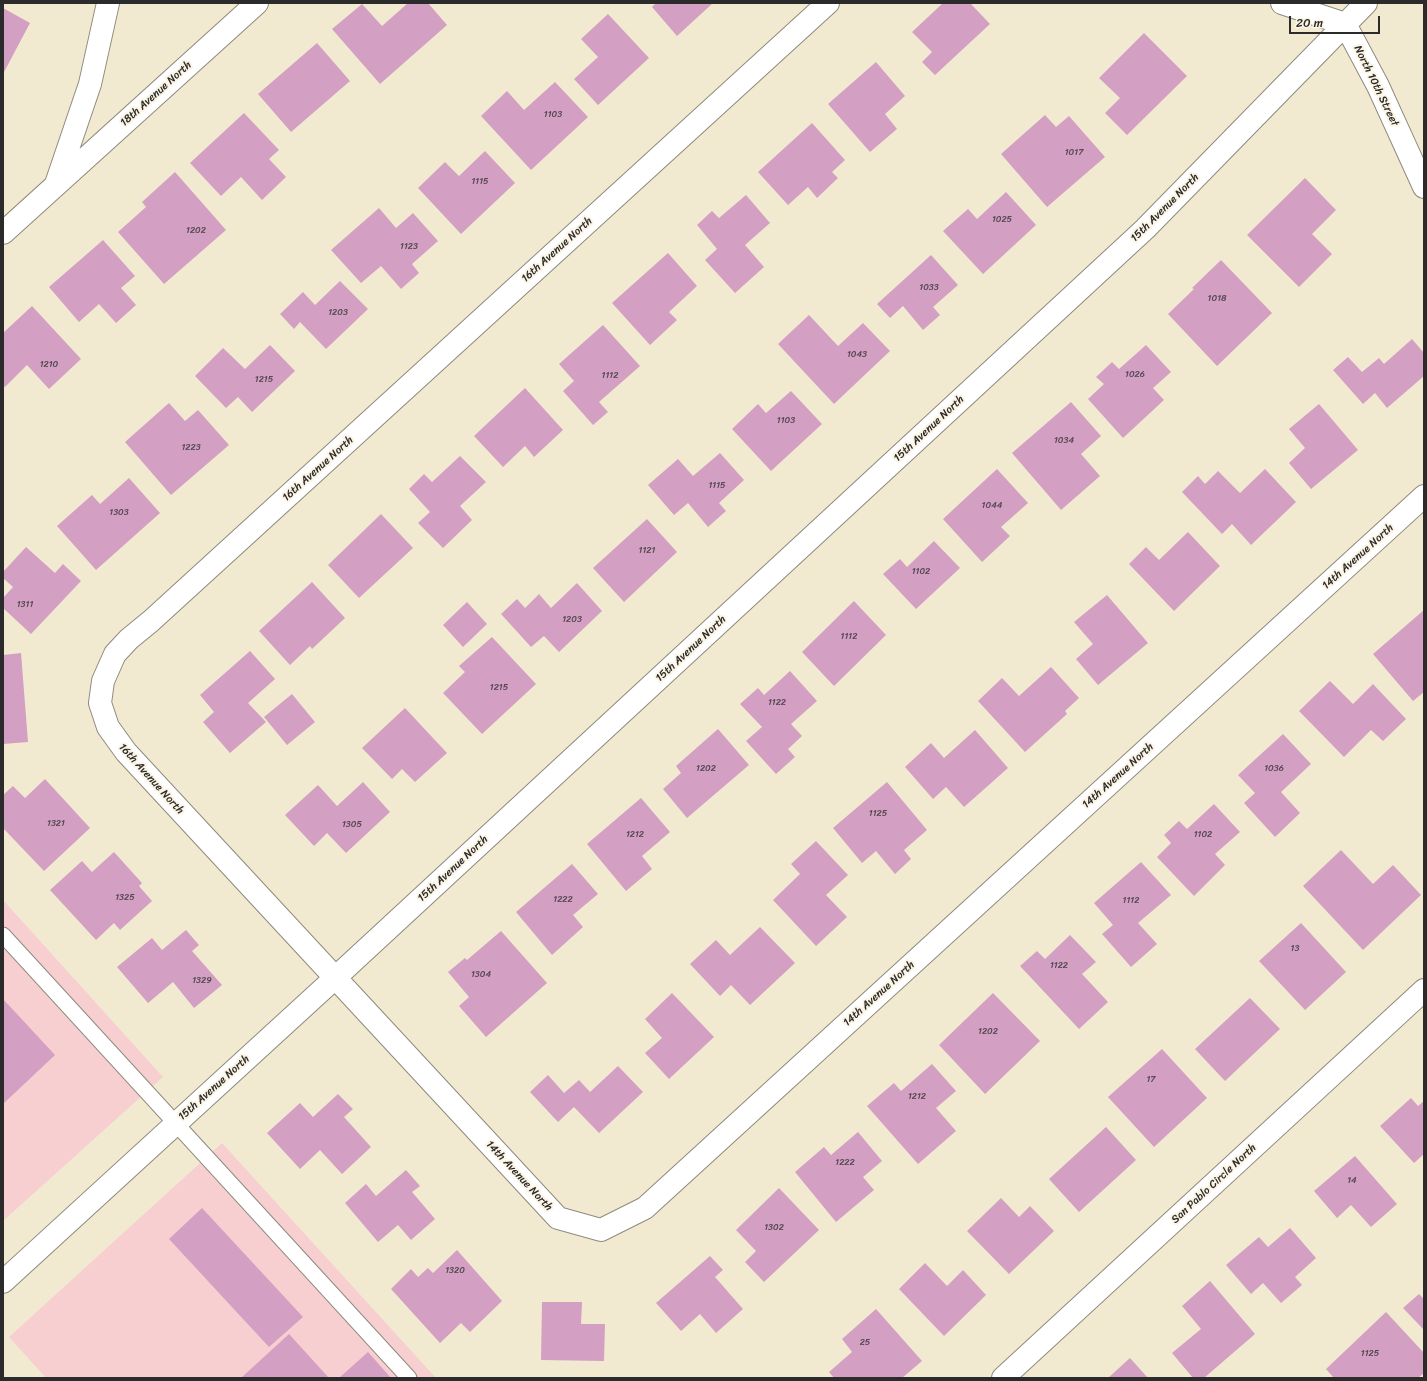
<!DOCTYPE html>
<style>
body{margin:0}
#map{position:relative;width:1427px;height:1381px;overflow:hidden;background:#f2ead0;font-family:Sriracha,sans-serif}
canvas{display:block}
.frame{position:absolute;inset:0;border:4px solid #2b2b2b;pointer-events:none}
.scale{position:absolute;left:1289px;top:16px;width:91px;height:18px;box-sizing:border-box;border:2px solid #2b2b2b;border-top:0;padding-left:5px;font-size:12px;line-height:14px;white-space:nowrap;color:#2b2b2b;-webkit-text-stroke:3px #fcf5e5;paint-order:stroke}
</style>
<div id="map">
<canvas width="1427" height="1381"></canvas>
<div class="frame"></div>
<div class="scale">20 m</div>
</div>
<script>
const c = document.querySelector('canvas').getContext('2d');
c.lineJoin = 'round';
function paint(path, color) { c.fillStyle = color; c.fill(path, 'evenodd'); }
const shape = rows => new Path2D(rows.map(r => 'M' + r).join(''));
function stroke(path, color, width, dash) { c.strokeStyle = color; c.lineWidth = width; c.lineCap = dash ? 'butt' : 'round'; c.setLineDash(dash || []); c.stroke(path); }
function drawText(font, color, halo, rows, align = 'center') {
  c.font = font + ' Sriracha,sans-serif'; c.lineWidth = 4; c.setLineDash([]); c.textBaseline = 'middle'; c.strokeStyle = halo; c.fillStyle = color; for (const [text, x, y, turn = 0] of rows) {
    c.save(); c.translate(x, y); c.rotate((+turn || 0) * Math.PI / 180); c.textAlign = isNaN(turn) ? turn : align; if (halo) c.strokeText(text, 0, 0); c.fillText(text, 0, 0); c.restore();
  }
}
const built = shape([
 [3,900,163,1077,3,1221],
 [222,1143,436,1378,46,1378,9,1337]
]);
const building = shape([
 [408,3,428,3,447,25,380,84,332,29,362,4,382,26],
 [656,3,713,3,677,36,652,7],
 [943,3,970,3,990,24,935,75,922,62,932,52,912,32],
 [3,8,30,23,3,74],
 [608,14,649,58,598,105,574,79,598,57,581,39],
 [1144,33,1187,76,1127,135,1105,113,1120,98,1099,78],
 [317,43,350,81,291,132,258,94],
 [876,62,905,96,885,114,897,129,870,152,828,104],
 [555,82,588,117,531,170,481,116,507,91,524,110],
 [244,113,279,150,269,159,286,177,262,200,241,177,221,196,190,163],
 [1045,115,1056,127,1069,116,1105,157,1047,207,1001,154],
 [812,123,845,160,832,172,838,178,817,198,808,187,788,205,758,172],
 [485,151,515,183,461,234,418,188,445,162,459,176],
 [175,172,226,230,164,284,118,232,146,207,142,202],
 [1305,178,1336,210,1312,234,1332,254,1299,287,1247,235],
 [1006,192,1036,225,983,274,943,231,968,209,977,219],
 [746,195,770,223,745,245,764,267,735,293,705,260,717,249,697,225,712,211,719,218],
 [379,208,396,228,413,213,438,241,412,264,419,273,401,289,381,266,361,283,331,250],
 [103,240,135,276,121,288,136,305,116,323,99,304,79,322,49,287],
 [668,253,697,286,669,312,677,320,650,345,612,303],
 [931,255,958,285,933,307,940,315,923,330,903,306,890,318,877,304],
 [1221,260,1272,313,1217,366,1168,314,1194,289,1192,288],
 [340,281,368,309,326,349,300,322,294,329,280,314,303,292,315,305],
 [32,306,81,359,49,389,27,365,5,387,3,385,3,333],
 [809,315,838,346,863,323,890,351,834,404,778,344],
 [603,325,640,366,599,402,608,412,593,425,563,391,574,381,559,364],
 [1412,339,1424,353,1424,376,1387,408,1375,393,1363,404,1333,370,1348,357,1362,372,1379,358,1384,364],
 [270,345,295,371,252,412,238,397,226,408,195,376,223,348,245,369],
 [1146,345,1171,372,1153,388,1164,400,1123,438,1088,399,1104,384,1096,377,1112,362,1119,369],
 [525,388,563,430,534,457,525,446,503,467,474,436],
 [791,391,822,424,771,471,732,429,758,404,766,413],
 [1071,402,1101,436,1081,454,1100,476,1061,510,1012,453],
 [169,403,185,421,198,410,229,445,171,495,125,442],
 [1319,404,1358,450,1311,489,1289,463,1305,448,1289,429],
 [720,453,744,480,719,503,726,511,708,527,688,503,674,515,648,485,678,459,693,476],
 [460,456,486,482,460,506,472,520,443,548,418,523,430,512,409,489,424,474,432,482],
 [997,469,1028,503,1001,527,1010,536,982,562,943,519],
 [1265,469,1296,502,1251,545,1232,524,1222,534,1182,492,1198,476,1205,484,1218,471,1240,493],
 [129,478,160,513,96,570,57,526,92,495,100,504],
 [381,514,413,548,359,598,328,565],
 [647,519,677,552,624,602,593,568],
 [1188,532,1220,566,1174,611,1129,564,1146,547,1159,560],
 [934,541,960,568,916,609,883,574,900,559,907,567],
 [26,547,55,573,63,564,81,581,31,634,3,608,3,598,13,587,3,578,3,572],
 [312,582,345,618,312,649,310,646,290,665,259,631],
 [577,583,602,611,559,652,544,636,531,647,501,614,517,599,525,608,539,594,551,608],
 [1107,595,1148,643,1098,685,1076,659,1093,644,1074,622],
 [854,601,886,635,834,686,802,652],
 [467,602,487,624,463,647,443,625],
 [1424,610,1424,692,1413,701,1373,654],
 [492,637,536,684,482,734,443,693,465,672,459,666],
 [250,651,275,679,248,703,266,722,230,753,203,722,214,712,200,695],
 [21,653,28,742,3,744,3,655],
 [1051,667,1079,698,1065,711,1067,714,1025,752,978,701,1002,678,1019,696],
 [790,671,817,701,791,724,802,736,788,749,795,757,776,774,746,741,762,727,740,704,758,688,764,695],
 [1330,681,1353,704,1373,684,1406,719,1383,741,1371,730,1344,757,1299,711],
 [292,694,315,722,287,745,264,717],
 [405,708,447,753,415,782,402,769,392,779,362,748],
 [718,729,749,765,687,818,663,789,681,773,676,766],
 [975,730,1008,768,964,807,946,787,933,799,905,767,931,743,944,758],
 [1283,734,1311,764,1281,792,1300,813,1275,837,1244,803,1255,793,1238,775],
 [45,779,90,828,44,871,3,828,3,795,13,786,25,798],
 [363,782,390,812,346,853,327,833,314,846,285,815,318,785,337,806],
 [887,782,927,830,904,850,911,859,895,874,876,851,862,863,833,828],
 [641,798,670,832,642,856,652,869,626,891,587,844],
 [1214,804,1240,832,1215,854,1225,865,1194,896,1157,857,1171,843,1164,835,1179,821,1187,829],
 [816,841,848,875,826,895,847,917,816,946,773,900,800,874,791,864],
 [1341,850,1373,884,1393,865,1421,895,1363,950,1303,886],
 [114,852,142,883,139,886,152,901,120,930,114,923,96,940,50,890,82,861,92,872],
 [1141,862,1171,895,1138,923,1157,944,1131,967,1102,934,1113,925,1094,903],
 [572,864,598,894,573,915,583,927,552,955,516,912],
 [1301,923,1346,972,1305,1010,1259,961],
 [760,927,795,963,750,1005,731,985,720,996,690,964,716,940,730,955],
 [186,930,199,945,192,951,222,985,194,1008,173,982,148,1003,117,967,152,938,162,950],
 [501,931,547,983,486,1037,459,1006,469,997,448,972,465,958,467,960],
 [1070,935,1096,962,1082,974,1108,1002,1079,1029,1020,966,1037,951,1045,959],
 [672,993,714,1037,669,1079,645,1053,662,1038,645,1019],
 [993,993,1040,1041,985,1094,939,1045],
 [1250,998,1280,1029,1225,1081,1195,1049],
 [3,999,55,1055,3,1104],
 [1162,1049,1207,1098,1154,1147,1108,1097],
 [932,1064,956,1091,936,1108,956,1131,918,1164,867,1106,894,1083,901,1091],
 [618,1066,643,1092,599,1133,574,1107,558,1122,530,1092,548,1075,564,1093,579,1080,590,1092],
 [338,1094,353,1109,344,1117,371,1147,342,1174,320,1150,300,1169,267,1133,300,1103,313,1117],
 [1411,1098,1418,1106,1424,1101,1424,1154,1414,1163,1380,1126],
 [1106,1127,1136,1160,1079,1212,1049,1179],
 [858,1132,882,1161,863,1177,874,1190,836,1222,795,1172,824,1147,831,1155],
 [1355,1156,1397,1204,1371,1227,1351,1205,1337,1218,1314,1191],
 [406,1170,420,1186,412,1192,435,1219,411,1240,398,1225,378,1242,345,1203,366,1184,376,1196],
 [779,1188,819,1230,764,1282,745,1262,756,1251,736,1230],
 [1001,1198,1019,1217,1030,1206,1054,1231,1009,1274,967,1231],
 [202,1208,303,1317,269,1347,169,1239],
 [1290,1228,1316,1258,1295,1277,1302,1285,1281,1303,1263,1283,1251,1294,1226,1265,1259,1237,1268,1247],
 [457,1250,502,1301,470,1332,461,1323,440,1343,391,1289,411,1269,418,1277,428,1268,433,1273],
 [710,1256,723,1270,715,1277,743,1309,716,1333,700,1314,681,1331,656,1303],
 [925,1263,947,1286,963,1270,986,1295,944,1336,899,1289],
 [1210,1281,1255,1334,1204,1378,1193,1378,1172,1353,1201,1329,1182,1306],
 [1419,1294,1424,1299,1424,1330,1403,1308],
 [542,1302,582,1302,581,1324,605,1324,604,1361,541,1360],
 [876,1309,922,1361,902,1378,834,1378,829,1372,852,1352,842,1339],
 [1386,1312,1424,1353,1424,1373,1418,1378,1334,1378,1326,1369],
 [289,1334,329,1378,241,1378],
 [368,1352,391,1378,339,1378],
 [1130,1358,1148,1378,1108,1378]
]);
const service = shape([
 [3,935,409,1378]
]);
const minor = shape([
 [828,3,151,621,129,639,115,654,103,681,100,703,108,727,126,752,558,1218,601,1230,645,1208,1424,496],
 [1282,3,1345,24,1378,86,1424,187],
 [56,184,90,84,108,3],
 [3,233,257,3],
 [3,1282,335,978,1145,229,1366,3],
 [1003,1378,1424,990]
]);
const numberNames = [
 ["1103",553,115],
 ["1017",1074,153],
 ["1115",480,182],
 ["1025",1002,220],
 ["1202",196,231],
 ["1123",409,247],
 ["1033",929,288],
 ["1018",1217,299],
 ["1203",338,313],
 ["1043",857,355],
 ["1210",49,365],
 ["1026",1135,375],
 ["1112",610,376],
 ["1215",264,380],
 ["1103",786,421],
 ["1034",1064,441],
 ["1223",191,448],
 ["1115",717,486],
 ["1044",992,506],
 ["1303",119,513],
 ["1121",647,551],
 ["1102",921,572],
 ["1311",25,605],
 ["1203",572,620],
 ["1112",849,637],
 ["1215",499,688],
 ["1122",777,703],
 ["1202",706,769],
 ["1036",1274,769],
 ["1125",878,814],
 ["1321",56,824],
 ["1305",352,825],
 ["1212",635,835],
 ["1102",1203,835],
 ["1325",125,898],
 ["1222",563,900],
 ["1112",1131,901],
 ["13",1295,949],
 ["1122",1059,966],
 ["1304",481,975],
 ["1329",202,981],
 ["1202",988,1032],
 ["17",1151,1080],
 ["1212",917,1097],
 ["1222",845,1163],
 ["14",1352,1181],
 ["1302",774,1228],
 ["1320",455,1271],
 ["25",865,1343],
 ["1125",1370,1354]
];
const streetNames = [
 ["North 10th Street",1376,86,64],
 ["18th Avenue North",156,94,-42],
 ["15th Avenue North",1165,208,-45],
 ["16th Avenue North",557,250,-42],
 ["15th Avenue North",929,429,-43],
 ["16th Avenue North",318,469,-42],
 ["14th Avenue North",1358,557,-42],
 ["15th Avenue North",691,649,-43],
 ["14th Avenue North",1118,776,-42],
 ["16th Avenue North",151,779,48],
 ["15th Avenue North",453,869,-43],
 ["14th Avenue North",879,994,-42],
 ["15th Avenue North",214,1088,-42],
 ["14th Avenue North",519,1176,47],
 ["San Pablo Circle North",1214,1184,-43]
];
paint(built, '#f7cfd1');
paint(building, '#d39fc3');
stroke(service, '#8e8a7e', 17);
stroke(minor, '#8e8a7e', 24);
stroke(service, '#fff', 15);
stroke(minor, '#fff', 22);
drawText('9px', '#554851', null, numberNames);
drawText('11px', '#2b2b2b', '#fcf5e5', streetNames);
</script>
